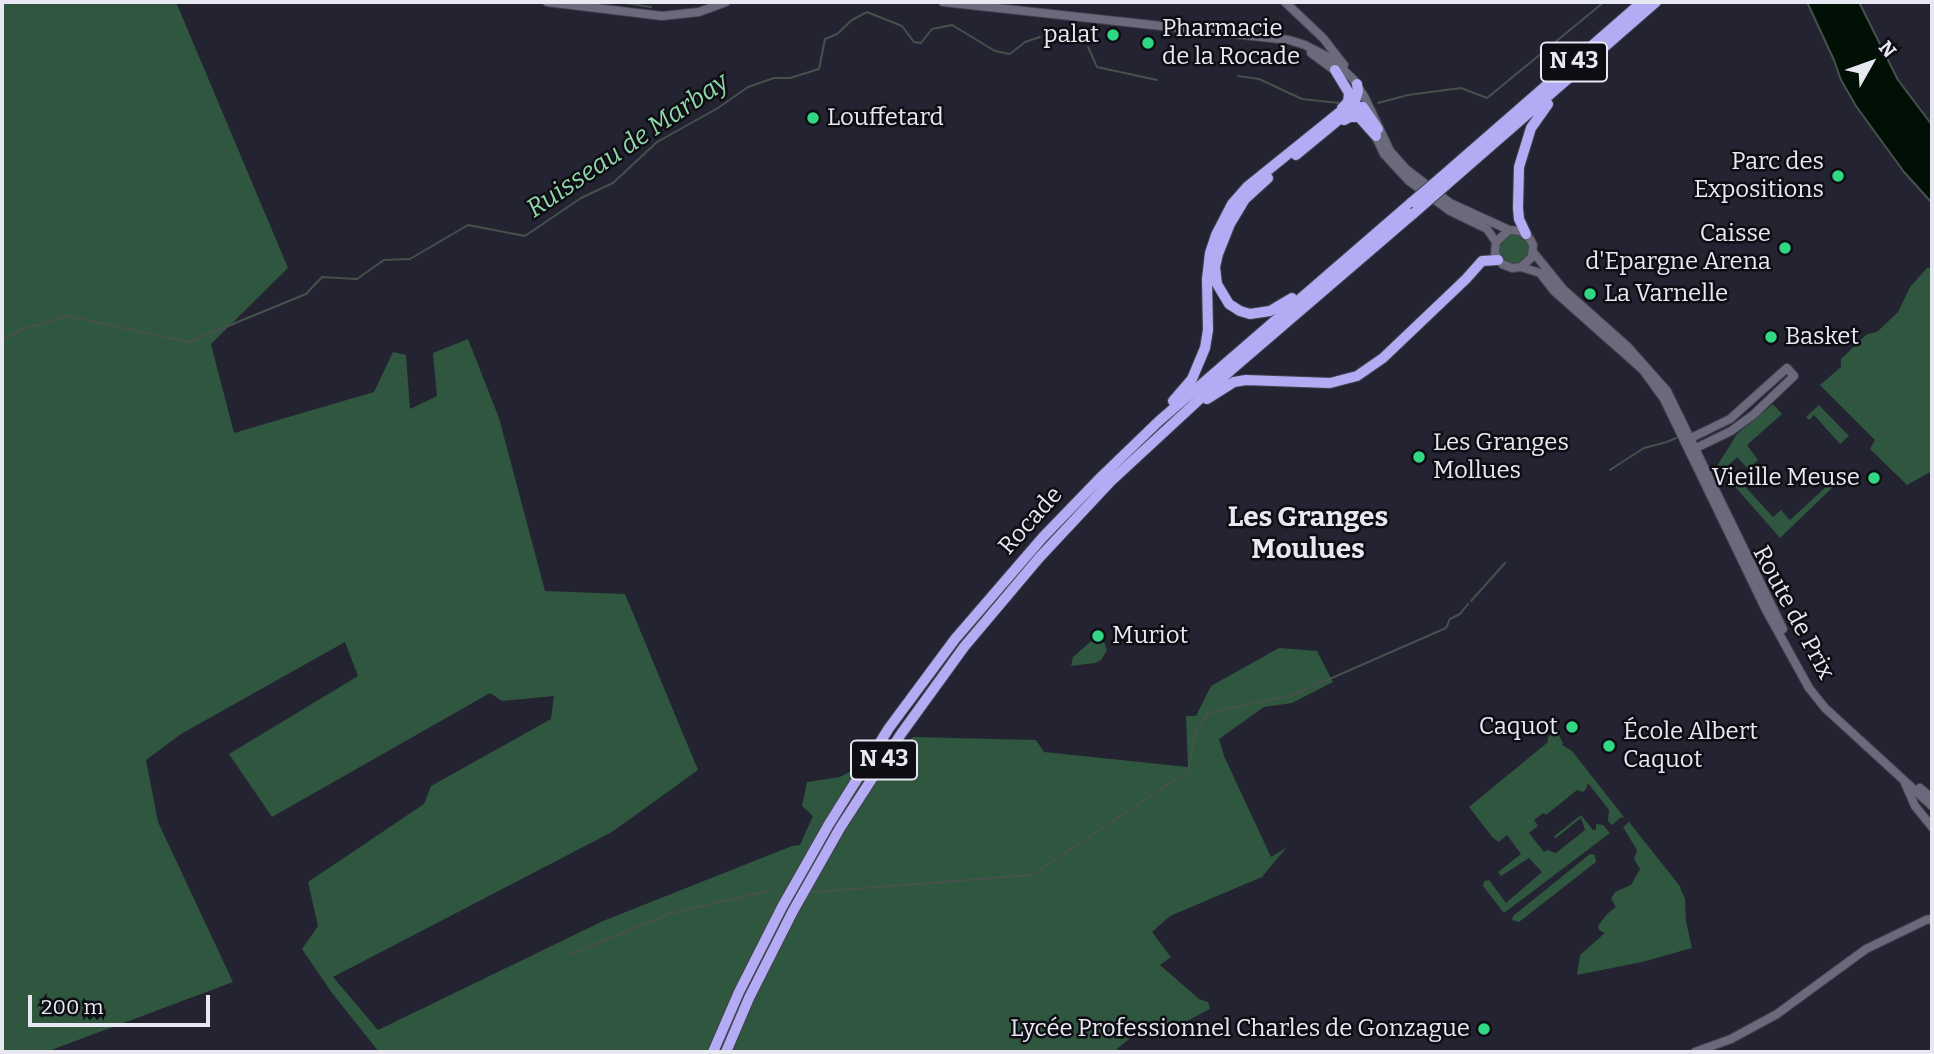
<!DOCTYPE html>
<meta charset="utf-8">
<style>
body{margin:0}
#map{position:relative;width:1934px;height:1054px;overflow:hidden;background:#242332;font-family:Bitter,serif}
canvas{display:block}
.frame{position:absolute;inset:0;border:4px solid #e8e8f3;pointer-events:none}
.north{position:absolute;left:1836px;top:28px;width:70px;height:70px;-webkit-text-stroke:5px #0e0d14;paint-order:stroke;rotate:50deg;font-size:19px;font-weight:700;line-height:28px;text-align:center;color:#e8e8f3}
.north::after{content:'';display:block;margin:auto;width:24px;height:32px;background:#e8e8f3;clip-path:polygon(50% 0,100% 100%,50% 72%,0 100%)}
.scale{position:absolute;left:28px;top:995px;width:182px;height:32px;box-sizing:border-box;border:4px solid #e8e8f3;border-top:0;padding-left:9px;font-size:21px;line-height:24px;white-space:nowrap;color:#e8e8f3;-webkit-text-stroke:5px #0e0d14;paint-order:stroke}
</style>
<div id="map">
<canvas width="1934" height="1054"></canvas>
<div class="frame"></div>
<div class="north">N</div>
<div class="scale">200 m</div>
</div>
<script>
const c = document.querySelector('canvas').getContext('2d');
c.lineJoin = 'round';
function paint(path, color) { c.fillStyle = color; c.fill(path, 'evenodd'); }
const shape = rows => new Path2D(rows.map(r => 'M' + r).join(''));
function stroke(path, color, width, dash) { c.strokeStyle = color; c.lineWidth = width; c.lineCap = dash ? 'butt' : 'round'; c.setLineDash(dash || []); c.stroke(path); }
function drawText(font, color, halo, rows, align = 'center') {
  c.font = font + ' Bitter,serif'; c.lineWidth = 5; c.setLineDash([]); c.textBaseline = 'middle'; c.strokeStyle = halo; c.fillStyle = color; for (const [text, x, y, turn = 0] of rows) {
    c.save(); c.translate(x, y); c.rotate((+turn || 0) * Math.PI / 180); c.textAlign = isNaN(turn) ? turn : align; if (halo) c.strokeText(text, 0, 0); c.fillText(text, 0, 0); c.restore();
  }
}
const green = shape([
 [2,2,176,2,288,268,211,344,234,433,374,392,393,352,406,355,410,409,437,396,433,353,468,339,499,418,545,591,625,594,698,770,612,832,333,977,378,1030,603,921,792,846,800,845,813,816,802,806,807,782,840,777,914,737,1036,740,1044,752,1188,767,1186,716,1196,716,1211,686,1279,648,1317,651,1333,682,1292,703,1264,707,1219,739,1224,756,1271,857,1287,847,1262,877,1170,916,1152,932,1171,957,1160,965,1199,999,1208,1002,1210,1009,1168,1031,1153,1035,1133,1036,1118,1048,1116,1052,379,1052,332,993,302,949,318,926,308,882,424,804,431,786,551,719,554,696,502,701,490,693,272,817,229,754,358,676,345,642,181,734,146,760,158,822,233,982,46,1052,2,1052],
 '1499 249a15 15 0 1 1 30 0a15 15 0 1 1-30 0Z',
 [1932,267,1932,471,1907,485,1870,449,1875,440,1820,385,1841,367,1841,359,1867,334,1877,332,1898,312,1910,287,1927,268],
 [1773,404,1782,414,1747,445,1758,460,1748,469,1737,457,1727,467,1773,517,1781,510,1790,520,1827,486,1826,484,1832,478,1838,485,1836,487,1834,486,1780,538,1717,466,1737,434],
 [1819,405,1849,436,1840,444,1814,415,1809,420,1806,417],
 [1096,637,1104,642,1107,650,1101,660,1095,663,1071,666,1073,657],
 [1556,730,1563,743,1562,745,1572,751,1624,817,1620,818,1612,825,1608,821,1609,810,1588,783,1586,789,1583,792,1577,790,1546,815,1543,813,1534,820,1538,826,1529,833,1544,852,1547,850,1556,853,1585,830,1581,818,1556,838,1553,837,1581,815,1593,830,1596,830,1596,824,1603,825,1610,833,1504,913,1483,886,1484,881,1489,880,1506,903,1542,872,1529,858,1501,876,1498,872,1521,854,1507,835,1499,842,1493,838,1469,807,1548,742,1548,737],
 [1629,822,1679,885,1685,899,1686,922,1692,948,1642,962,1577,975,1580,955,1605,933,1599,930,1598,926,1607,914,1616,907,1611,899,1615,892,1631,885,1640,869,1634,859,1637,850,1623,827],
 [1590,854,1595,855,1596,862,1519,922,1512,920,1513,916]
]);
const water = shape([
 [1807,2,1859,2,1898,80,1932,125,1932,203,1904,172,1856,106,1841,80,1834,60,1807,2]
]);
const stream = shape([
 [619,2,651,7],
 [1050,37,1058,39],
 [1068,42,1077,44],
 [1088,47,1097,67,1157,80],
 [1238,76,1259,79,1302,99,1339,103],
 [1378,103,1408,95,1461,88,1487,98,1604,2],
 [2,340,21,330,67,316,189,342,306,294,322,277,357,279,384,260,410,259,468,225,525,236,581,198,613,183,657,142,718,108,748,87,774,78,790,78,819,69,825,39,837,34,852,20,867,12,902,26,914,42,921,43,932,29,952,25,995,51,1010,54,1025,42,1040,37],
 [1610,470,1644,448,1667,442,1676,438],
 [1471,601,1505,563],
 [814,892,1032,875,1188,771,1196,731,1208,713,1293,695,1446,628,1450,619,1460,614,1468,604],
 [571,954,672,913,772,890]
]);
const secondary = shape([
 [547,2,662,16,699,12,726,2],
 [943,2,1289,40,1305,45,1332,59,1353,79,1365,98,1390,151,1406,169,1450,203,1509,230],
 [1285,2,1323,38,1344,65],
 [1311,53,1337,72],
 [1374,133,1384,154,1409,181,1450,211,1487,229,1496,242,1495,254,1502,264,1512,268,1521,267,1532,257,1533,245,1530,239,1521,231,1509,230,1496,242],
 [1533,252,1563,289,1628,347,1667,391,1783,629],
 [1521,267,1540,273,1554,291,1643,370,1664,399,1766,610,1809,688,1825,708,1932,806],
 [1689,439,1730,419,1787,368,1794,376,1753,415,1731,431,1692,450],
 [1905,783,1915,806,1932,827],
 [1920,788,1932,798],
 [1695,1052,1731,1039,1777,1014,1866,949,1926,920,1932,919]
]);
const highway = shape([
 [1335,70,1349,93,1348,102,1342,108],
 [1344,120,1350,117,1359,117,1376,136],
 [1296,155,1353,108,1358,91,1357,84],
 [1268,178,1245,199,1230,224,1218,254,1215,267,1217,284,1229,304,1240,311,1250,314,1270,311,1292,298],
 [1439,179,1642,2],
 [1445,186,1656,2],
 [1526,234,1519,219,1518,208,1519,167,1531,128,1548,104],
 [1207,399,1234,382,1246,380,1330,383,1357,376,1383,358,1466,279,1482,261,1498,260],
 [1173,401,1192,379,1205,348,1208,330,1207,279,1210,253,1216,235,1232,204,1247,187,1345,108,1363,107,1378,129],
 [713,1052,739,992,782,907,829,824,889,728,955,639,1043,537,1102,476,1159,421,1412,202],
 [726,1052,749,998,793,911,840,828,901,734,964,647,1039,558,1111,481,1230,371,1414,213]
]);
const highwayBridge = shape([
 [1412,202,1439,179],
 [1414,213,1445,186]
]);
const markers = [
 [1113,35,7,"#30d883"],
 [1148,43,7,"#30d883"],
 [813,118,7,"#30d883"],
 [1838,176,7,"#30d883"],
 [1785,248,7,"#30d883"],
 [1590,294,7,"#30d883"],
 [1771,337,7,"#30d883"],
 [1419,457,7,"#30d883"],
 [1874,478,7,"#30d883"],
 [1098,636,7,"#30d883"],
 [1572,727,7,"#30d883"],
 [1609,746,7,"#30d883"],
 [1484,1029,7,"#30d883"]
];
const shields = [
 [1574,62,66],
 [884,760,66]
];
const shieldNames = [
 ["N 43",1574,62],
 ["N 43",884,760]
];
const poiNames = [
 ["Pharmacie",1162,29],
 ["de la Rocade",1162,57],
 ["palat",1099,35,"right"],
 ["Louffetard",827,118],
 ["Parc des",1824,162,"right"],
 ["Expositions",1824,190,"right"],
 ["Caisse",1771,234,"right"],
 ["d'Epargne Arena",1771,262,"right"],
 ["La Varnelle",1604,294],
 ["Basket",1785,337],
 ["Les Granges",1433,443],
 ["Mollues",1433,471],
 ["Vieille Meuse",1860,478,"right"],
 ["Muriot",1112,636],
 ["Caquot",1558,727,"right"],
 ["École Albert",1623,732],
 ["Caquot",1623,760],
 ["Lycée Professionnel Charles de Gonzague",1470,1029,"right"]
];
const streetNames = [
 ["Rocade",1031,521,-48],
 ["Route de Prix",1793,613,62]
];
const waterNames = [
 ["Ruisseau de Marbay",628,146,-34]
];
const quarterNames = [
 ["Les Granges",1308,518],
 ["Moulues",1308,550]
];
paint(green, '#2f563e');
paint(water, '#001005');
stroke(water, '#46514c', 2);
stroke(stream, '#46514c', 2);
stroke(secondary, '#42414e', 10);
stroke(highway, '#42414e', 12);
stroke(secondary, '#6b6a7c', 8);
stroke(highway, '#b3acf4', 10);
stroke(highwayBridge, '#42414e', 12, []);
stroke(highwayBridge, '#b3acf4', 10);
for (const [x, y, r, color] of markers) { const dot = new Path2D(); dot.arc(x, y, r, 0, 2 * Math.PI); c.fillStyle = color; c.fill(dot); stroke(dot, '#0e0d14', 2.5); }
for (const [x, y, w] of shields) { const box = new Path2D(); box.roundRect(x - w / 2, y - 19.5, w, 39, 5); c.fillStyle = '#0e0d14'; c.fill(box); stroke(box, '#e8e8f3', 2); }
drawText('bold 23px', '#e8e8f3', null, shieldNames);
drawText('24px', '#e8e8f3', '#0e0d14', poiNames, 'left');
drawText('24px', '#e8e8f3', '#0e0d14', streetNames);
drawText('italic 26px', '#8fd6a8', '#0e0d14', waterNames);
drawText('bold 28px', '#e8e8f3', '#0e0d14', quarterNames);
</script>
